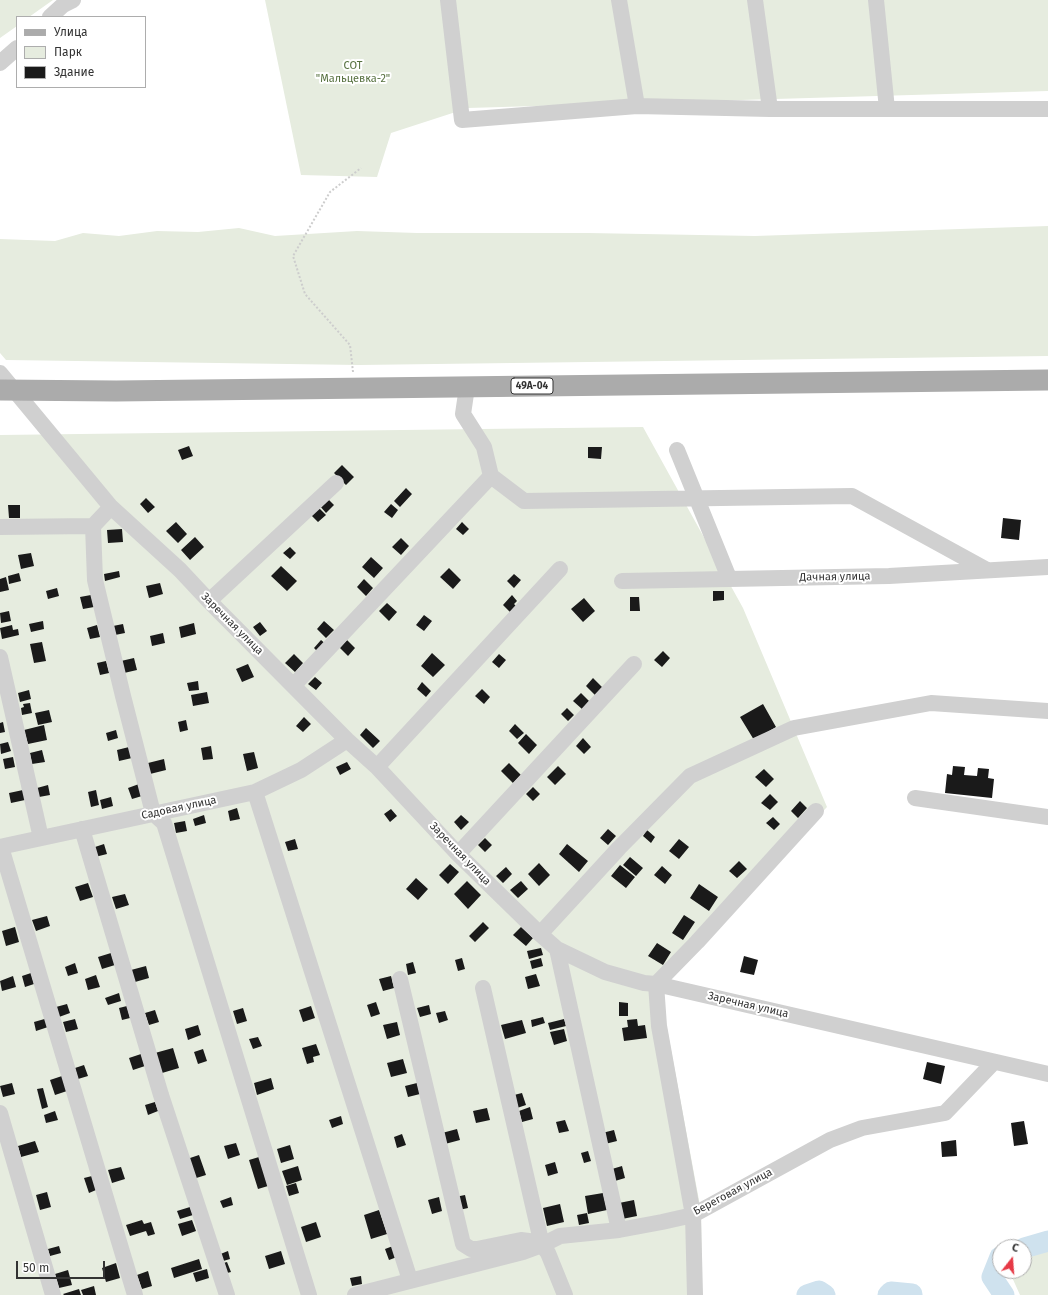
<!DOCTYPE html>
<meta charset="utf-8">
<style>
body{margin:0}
#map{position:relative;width:1048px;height:1295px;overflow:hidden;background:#fff;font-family:"Fira Sans",sans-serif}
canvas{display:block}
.legend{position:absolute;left:16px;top:16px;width:130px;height:72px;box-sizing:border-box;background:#fff;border:1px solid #adadad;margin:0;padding:5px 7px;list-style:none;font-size:12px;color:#333}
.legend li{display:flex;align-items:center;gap:8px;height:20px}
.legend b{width:20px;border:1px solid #adadad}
.north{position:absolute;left:992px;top:1239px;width:40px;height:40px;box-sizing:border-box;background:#fff;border:1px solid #adadad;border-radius:50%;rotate:17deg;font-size:11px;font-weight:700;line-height:16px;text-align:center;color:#333}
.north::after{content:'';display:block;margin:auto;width:14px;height:18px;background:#e63946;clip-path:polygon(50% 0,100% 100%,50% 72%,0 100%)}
.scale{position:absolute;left:16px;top:1261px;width:89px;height:18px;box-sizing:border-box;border:2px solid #333;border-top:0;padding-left:5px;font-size:12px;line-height:14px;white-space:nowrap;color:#333;-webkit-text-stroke:3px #fff;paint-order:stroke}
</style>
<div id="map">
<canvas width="1048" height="1295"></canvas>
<ul class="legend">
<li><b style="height:5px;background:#ababab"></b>Улица</li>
<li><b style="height:11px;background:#e6ecdf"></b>Парк</li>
<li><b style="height:11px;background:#1a1a1a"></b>Здание</li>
</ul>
<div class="north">С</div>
<div class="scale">50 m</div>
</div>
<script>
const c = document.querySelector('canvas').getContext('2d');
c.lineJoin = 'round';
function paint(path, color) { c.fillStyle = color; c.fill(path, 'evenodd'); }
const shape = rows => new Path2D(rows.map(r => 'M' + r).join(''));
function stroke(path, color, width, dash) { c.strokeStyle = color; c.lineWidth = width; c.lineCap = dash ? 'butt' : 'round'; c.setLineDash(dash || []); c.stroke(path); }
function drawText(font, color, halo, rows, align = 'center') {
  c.font = font + ' "Fira Sans",sans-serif'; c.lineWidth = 4; c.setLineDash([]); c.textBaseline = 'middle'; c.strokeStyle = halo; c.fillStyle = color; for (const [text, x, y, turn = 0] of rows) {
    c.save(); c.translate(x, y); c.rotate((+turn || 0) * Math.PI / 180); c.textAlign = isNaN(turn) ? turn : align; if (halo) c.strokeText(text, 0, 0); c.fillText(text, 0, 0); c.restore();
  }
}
const green = shape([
 [0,0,53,0,29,17,17,17,17,26,0,38],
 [265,0,1048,0,1048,91,468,108,391,133,377,177,301,175],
 [1048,226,1048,356,359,365,6,360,0,353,0,239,55,241,83,233,119,236,157,231,198,232,239,228,275,236,357,231,417,233,588,233,755,236],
 [643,427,743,608,827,807,673,970,661,996,701,1211,702,1295,0,1295,0,435],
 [1032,1252,1048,1252,1048,1295,1020,1295,1011,1275,1015,1271,1024,1271,1024,1261]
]);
const river = shape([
 [1024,1248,1048,1241],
 [1000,1257,992,1277,1004,1295],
 [807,1295,819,1291,825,1295],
 [888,1295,891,1292,912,1294,912,1295]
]);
const building = shape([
 [189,446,193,456,182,460,178,450],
 [588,447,602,447,601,459,588,458],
 [342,465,354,477,346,485,334,473],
 [406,488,412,494,400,507,394,501],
 [326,497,334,505,326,513,319,505],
 [146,498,155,507,148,513,140,504],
 [391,504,398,510,392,518,384,512],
 [8,505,20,505,20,518,9,518],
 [318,507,326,515,318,522,311,515],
 [1003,518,1021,520,1019,540,1001,538],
 [176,522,187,534,178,543,166,531],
 [462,522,469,529,463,535,456,529],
 [122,529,123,542,108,543,107,530],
 [195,537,204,547,190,560,181,550],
 [401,538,409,546,401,555,392,547],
 [290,547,296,553,290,559,283,553],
 [31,553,34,566,21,569,18,555],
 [371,557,383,568,374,578,362,567],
 [281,566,297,581,287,591,271,576],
 [449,568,461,580,453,589,440,577],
 [119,571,120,577,105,581,104,574],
 [19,573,21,581,9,584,8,576],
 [514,574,521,580,514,588,507,581],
 [6,577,9,590,0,592,0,579],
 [364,579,373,588,366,596,357,587],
 [160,583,163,594,149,598,146,586],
 [57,588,59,596,48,599,46,591],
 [713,591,724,591,724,600,713,601],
 [91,595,94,607,83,609,80,597],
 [512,595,517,601,514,604,516,606,510,612,503,605],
 [630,597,639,597,640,611,630,611],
 [584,598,595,611,583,622,571,609],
 [387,603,397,612,389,621,379,611],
 [9,611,11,621,1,623,0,613],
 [424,615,432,621,424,631,416,625],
 [43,621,44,629,31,632,29,624],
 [324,621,334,630,326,638,317,629],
 [260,622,267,631,260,636,253,627],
 [194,623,196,634,181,638,179,627],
 [123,624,125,633,115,635,113,626],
 [12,625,13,630,18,629,19,635,2,639,0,628],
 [97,625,100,637,90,639,87,628],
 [163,633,165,643,152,646,150,636],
 [321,640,327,645,319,653,314,648],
 [347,640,355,648,348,656,340,648],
 [42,642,46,661,34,663,30,644],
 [663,651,670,658,662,667,654,660],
 [432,653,445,665,433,677,421,666],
 [294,654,303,663,295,672,285,663],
 [499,654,506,660,499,668,492,662],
 [134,658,137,670,124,673,121,661],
 [106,661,109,673,100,675,97,663],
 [248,664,254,677,242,682,236,669],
 [315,677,322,683,316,690,308,684],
 [593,678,603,688,595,695,586,686],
 [198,681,199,690,189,691,187,683],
 [422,682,431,691,426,697,417,689],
 [482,689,490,697,484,704,475,696],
 [29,690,31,699,20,702,18,693],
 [207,692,209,703,193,706,191,695],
 [581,693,589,701,582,709,573,701],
 [30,703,32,713,22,715,21,708,24,707,23,704],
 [763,704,776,727,754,740,740,717],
 [567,708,574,715,568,721,561,714],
 [49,710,52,722,38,725,35,713],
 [304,717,311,724,303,732,296,726],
 [186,720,188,730,180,732,178,722],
 [3,722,5,732,0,733,0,723],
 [515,724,524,733,517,739,509,731],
 [44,725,47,740,28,744,24,730],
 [366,728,380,741,373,748,360,735],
 [116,730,118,738,108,741,106,733],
 [526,734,537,745,529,754,518,743],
 [583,738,591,747,584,754,576,746],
 [8,742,11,751,1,754,0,744],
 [211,746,213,759,203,760,201,748],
 [129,747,132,758,119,761,117,750],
 [42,750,45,762,32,764,30,753],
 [254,752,258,768,247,771,243,754],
 [13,757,15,767,5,769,3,759],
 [164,759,166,770,150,774,148,763],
 [347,762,351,769,340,775,336,767],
 [509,763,521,775,513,783,501,771],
 [558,766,566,774,555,785,547,777],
 [953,766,965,767,964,775,977,776,978,768,989,769,988,778,994,779,992,798,945,793,947,774,952,775],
 [764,769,774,779,766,787,755,777],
 [139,784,142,796,132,799,128,788],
 [48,785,50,795,39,797,37,788],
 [533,787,540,794,533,801,526,794],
 [23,790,25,800,11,803,9,793],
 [96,790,99,805,91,807,88,792],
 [770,794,778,802,770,810,761,803],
 [111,797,113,806,102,809,100,800],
 [800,801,807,808,798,818,791,811],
 [237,808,240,819,230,821,228,811],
 [391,809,397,816,390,822,384,814],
 [204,815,206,823,195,826,193,819],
 [461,815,469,822,461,830,454,822],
 [773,817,780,824,774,830,766,823],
 [185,821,187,831,176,833,174,823],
 [608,829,616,836,608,845,600,838],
 [647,830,655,837,651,843,643,836],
 [485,838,492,845,485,852,478,845],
 [295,839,298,849,288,851,285,842],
 [679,839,689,847,679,859,669,851],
 [104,844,107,854,95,857,92,848],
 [567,844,588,861,579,872,559,854],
 [630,857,643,868,636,876,623,865],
 [739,861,747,869,737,878,729,871],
 [539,863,550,875,539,886,528,874],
 [450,864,459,872,448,884,439,875],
 [620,865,635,877,626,888,611,876],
 [662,866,672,875,665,884,654,875],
 [506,867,512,874,503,883,496,876],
 [416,878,428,889,418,900,406,889],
 [467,881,481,895,468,909,454,894],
 [521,881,528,889,518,898,510,890],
 [88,883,93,897,80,901,75,887],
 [699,884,718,897,709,911,690,898],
 [125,894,129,905,116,909,112,897],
 [684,915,695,922,683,940,672,933],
 [47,916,50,926,36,931,32,920],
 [483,922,489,928,475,942,469,936],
 [15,927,19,942,6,946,2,931],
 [521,927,533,938,526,946,513,935],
 [657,943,671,952,663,965,648,956],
 [541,948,543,955,529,959,527,951],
 [111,953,115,965,102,969,98,957],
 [744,956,758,960,754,975,740,972],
 [462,958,465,969,458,971,455,960],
 [541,958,543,966,532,969,530,961],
 [413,962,416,973,408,975,406,964],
 [75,963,78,973,68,976,65,967],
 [146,966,149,978,135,982,131,970],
 [31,973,34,984,25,987,22,976],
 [536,974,540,986,528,989,525,977],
 [96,975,100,987,88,990,85,979],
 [13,976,16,987,2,991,0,981],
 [391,976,394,988,383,991,379,979],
 [119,993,121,1001,108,1005,105,998],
 [376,1002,380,1014,371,1017,367,1005],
 [619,1002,628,1003,628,1016,619,1016],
 [67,1004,70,1013,59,1017,56,1007],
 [429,1005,431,1014,420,1017,417,1008],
 [127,1006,130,1018,122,1020,119,1008],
 [311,1006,315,1018,303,1022,299,1010],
 [243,1008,247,1021,237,1024,233,1011],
 [155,1010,159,1022,149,1025,145,1013],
 [445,1011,448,1020,439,1023,436,1013],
 [543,1017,545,1023,532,1027,531,1020],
 [48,1018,51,1026,36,1031,34,1022],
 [75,1019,78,1029,66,1032,63,1022],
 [564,1019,566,1026,550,1030,548,1023],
 [637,1019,638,1026,645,1025,647,1038,624,1041,622,1028,628,1027,627,1020],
 [522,1020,526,1033,505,1039,501,1025],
 [397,1022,400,1035,387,1039,383,1025],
 [198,1025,201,1035,188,1040,185,1029],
 [564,1029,567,1041,554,1045,550,1032],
 [258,1037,262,1046,253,1049,249,1039],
 [316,1044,320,1055,313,1057,314,1062,307,1064,302,1048],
 [173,1048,179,1068,162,1073,155,1053],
 [203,1049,207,1061,198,1064,194,1052],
 [141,1054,145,1066,133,1070,129,1058],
 [403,1059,407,1073,391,1077,387,1063],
 [927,1062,945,1066,941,1084,923,1079],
 [84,1065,88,1076,78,1079,75,1068],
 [62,1076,67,1091,55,1095,50,1080],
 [271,1078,274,1089,257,1095,254,1083],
 [12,1083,15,1094,3,1097,0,1086],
 [417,1083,420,1094,408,1097,405,1086],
 [43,1088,48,1107,42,1109,37,1089],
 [522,1093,526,1105,517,1108,514,1095],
 [155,1102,158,1111,148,1115,145,1105],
 [530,1107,533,1119,522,1122,519,1111],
 [487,1108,490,1120,476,1123,473,1111],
 [55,1111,58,1120,46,1123,44,1115],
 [341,1116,343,1124,332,1128,329,1120],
 [565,1120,569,1131,559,1133,556,1122],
 [1024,1121,1028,1144,1014,1146,1011,1123],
 [457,1129,460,1140,445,1144,442,1133],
 [614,1130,617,1141,605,1144,602,1133],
 [402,1134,406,1145,397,1148,394,1137],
 [956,1140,957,1156,942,1157,941,1142],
 [35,1141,39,1152,21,1157,18,1146],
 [236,1143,240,1155,228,1159,224,1146],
 [290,1145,294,1159,281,1163,277,1149],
 [588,1151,591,1161,584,1163,581,1153],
 [199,1155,206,1175,193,1179,187,1159],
 [259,1157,268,1186,258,1189,249,1160],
 [555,1162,558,1173,548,1176,545,1165],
 [298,1166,302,1180,287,1185,282,1171],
 [622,1166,625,1178,615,1181,612,1169],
 [121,1167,125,1179,112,1183,108,1170],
 [92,1176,96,1190,89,1193,84,1178],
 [296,1183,299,1193,289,1196,286,1186],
 [47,1192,51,1207,40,1210,36,1195],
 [603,1193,607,1210,588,1214,585,1196],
 [465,1195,468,1208,459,1210,455,1197],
 [231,1197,233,1205,223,1208,220,1201],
 [439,1197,442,1211,432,1214,428,1200],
 [634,1200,637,1216,622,1219,619,1203],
 [560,1204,564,1222,547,1226,543,1208],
 [190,1207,193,1215,180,1219,177,1211],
 [379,1210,387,1234,371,1239,364,1215],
 [587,1213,589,1223,579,1225,577,1215],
 [142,1220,144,1224,151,1222,155,1234,148,1236,146,1231,130,1236,126,1225],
 [192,1220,196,1231,182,1236,178,1224],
 [316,1222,321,1237,306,1242,301,1227],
 [59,1246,61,1253,50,1256,48,1249],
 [393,1246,397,1257,389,1260,385,1249],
 [228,1251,230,1259,220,1262,218,1255],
 [281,1251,285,1264,269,1269,265,1256],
 [199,1259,202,1269,174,1278,171,1268],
 [227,1262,231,1272,223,1274,220,1264],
 [116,1263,120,1278,106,1282,102,1268],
 [207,1269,209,1278,196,1282,193,1273],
 [68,1270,72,1285,59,1288,55,1274],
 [148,1271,152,1286,142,1289,137,1275],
 [361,1276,362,1284,352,1286,350,1278],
 [94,1286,96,1295,83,1295,81,1290],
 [79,1289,81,1295,64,1295,63,1294]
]);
const path = shape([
 [353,372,350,345,305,294,293,256,330,192,361,168]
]);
const minor = shape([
 [448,0,462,120,637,106,770,109,1048,109],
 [619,0,637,106],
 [755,0,770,109],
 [876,0,887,109],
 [50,17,63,5,73,0],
 [0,63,17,48],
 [0,373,111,507,180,570,209,601,347,740,377,767,458,854,540,934,557,949,605,972,644,983,656,984,1048,1074],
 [467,387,463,414,484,447,491,476,524,501,852,496,987,570],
 [677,450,729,578],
 [93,526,95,580,123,696,153,813,164,823,309,1295],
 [0,527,93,526,111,507],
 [622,581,889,576,1048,567],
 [209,601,336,483],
 [0,657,41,838],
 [294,685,491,476],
 [377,767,560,569],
 [255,792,410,1280],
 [915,798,1048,817],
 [82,829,161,1095,227,1295],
 [0,847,255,792,301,770,347,740],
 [1,847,135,1295],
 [458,854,634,664],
 [540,934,619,848,690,776,794,728,931,703,1048,711],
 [557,949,619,1230],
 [400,979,463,1244,471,1249,477,1249,521,1240,536,1242,542,1245],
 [483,988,542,1245,548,1253,565,1295],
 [0,1113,53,1295],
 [355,1295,523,1252,542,1245,560,1236,619,1230,662,1222,693,1215,830,1140,862,1128,945,1113,994,1062],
 [695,1295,693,1215,659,1026,656,984,697,942,816,811]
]);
const major = shape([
 [0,390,116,391,1048,380]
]);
const shields = [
 [532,386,42]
];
const shieldNames = [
 ["49А-04",532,386]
];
const parkNames = [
 ["СОТ",353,66],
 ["\"Мальцевка-2\"",353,79]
];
const streetNames = [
 ["Дачная улица",835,577,-1],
 ["Заречная улица",232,624,45],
 ["Садовая улица",179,808,-12],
 ["Заречная улица",460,854,46],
 ["Заречная улица",748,1005,13],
 ["Береговая улица",733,1192,-28]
];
paint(green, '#e6ecdf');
stroke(river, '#cfe2ee', 21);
paint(building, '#1a1a1a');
stroke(path, '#cdcdcd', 2, [2, 2]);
stroke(minor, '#d0d0d0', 16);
stroke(major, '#ababab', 21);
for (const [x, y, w] of shields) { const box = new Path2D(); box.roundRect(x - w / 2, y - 8, w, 16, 3); c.fillStyle = '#fff'; c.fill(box); stroke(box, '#333', 1); }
drawText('bold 10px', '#333', null, shieldNames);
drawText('11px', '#56703f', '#fff', parkNames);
drawText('11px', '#333', '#fff', streetNames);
</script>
